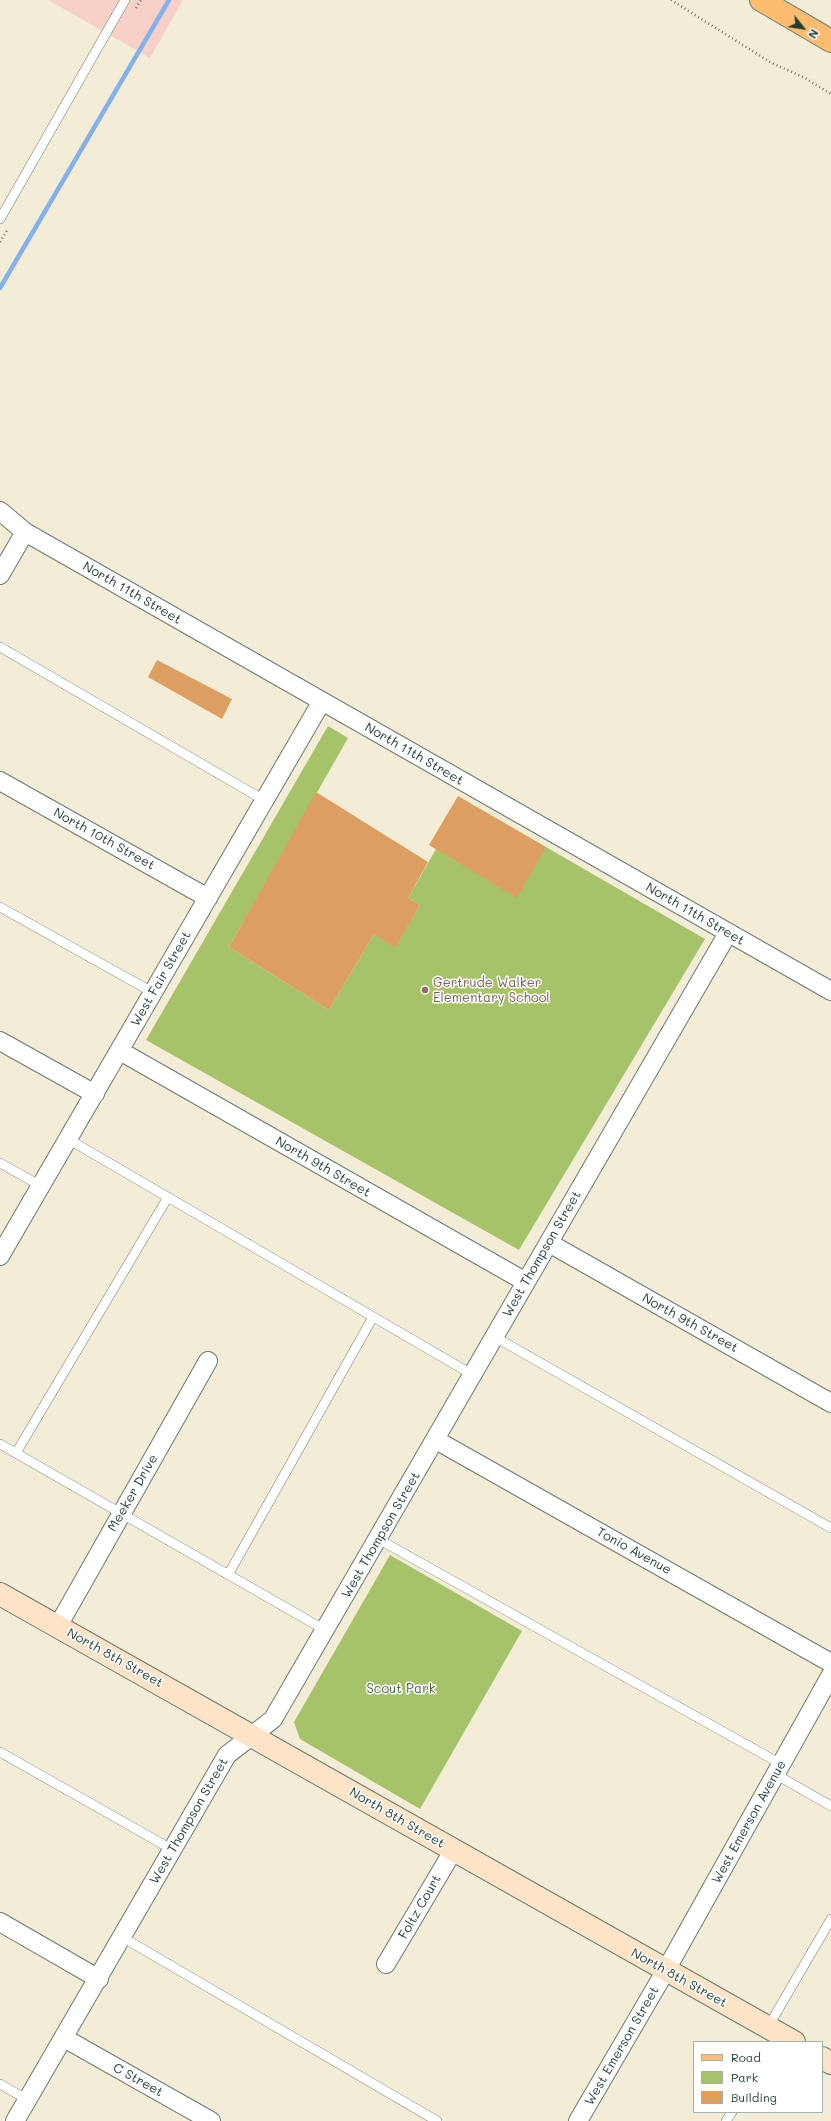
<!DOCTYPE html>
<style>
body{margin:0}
#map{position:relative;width:831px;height:2121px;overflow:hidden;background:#f3edd8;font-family:Mali,sans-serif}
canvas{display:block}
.legend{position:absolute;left:693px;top:2041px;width:130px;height:72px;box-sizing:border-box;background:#fff;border:1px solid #a5b1ae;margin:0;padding:5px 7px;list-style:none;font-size:12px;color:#1f3d34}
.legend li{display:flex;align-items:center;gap:8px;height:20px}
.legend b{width:20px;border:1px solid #a5b1ae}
.north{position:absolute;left:783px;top:8px;width:40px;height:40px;-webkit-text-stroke:3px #fff;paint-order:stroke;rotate:120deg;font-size:11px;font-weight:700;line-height:16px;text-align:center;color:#1f3d34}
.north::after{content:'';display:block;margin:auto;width:14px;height:18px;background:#1f3d34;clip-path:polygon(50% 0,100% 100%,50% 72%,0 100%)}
</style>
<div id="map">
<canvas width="831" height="2121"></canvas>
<ul class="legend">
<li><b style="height:5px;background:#fdbc70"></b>Road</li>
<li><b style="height:11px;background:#a6c36a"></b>Park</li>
<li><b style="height:11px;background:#dd9f61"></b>Building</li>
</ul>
<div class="north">N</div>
</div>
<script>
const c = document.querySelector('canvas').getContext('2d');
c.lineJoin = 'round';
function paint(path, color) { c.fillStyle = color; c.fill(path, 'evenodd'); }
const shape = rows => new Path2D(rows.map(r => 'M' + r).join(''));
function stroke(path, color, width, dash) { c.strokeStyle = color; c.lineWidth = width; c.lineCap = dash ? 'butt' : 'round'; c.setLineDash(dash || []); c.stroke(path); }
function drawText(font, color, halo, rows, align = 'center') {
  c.font = font + ' Mali,sans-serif'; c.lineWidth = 3; c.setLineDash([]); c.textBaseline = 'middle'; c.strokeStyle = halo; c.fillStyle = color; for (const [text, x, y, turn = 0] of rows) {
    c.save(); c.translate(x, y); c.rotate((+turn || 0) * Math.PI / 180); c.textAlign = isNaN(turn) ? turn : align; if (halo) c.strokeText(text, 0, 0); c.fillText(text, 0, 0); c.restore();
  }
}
const built = shape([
 [48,0,183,0,150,58]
]);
const green = shape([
 [328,726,348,738,229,947,329,1010,374,934,395,947,420,905,408,898,436,849,546,847,705,939,519,1250,146,1040],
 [390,1555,522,1631,420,1809,300,1739,294,1722]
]);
const stream = shape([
 [0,288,169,0]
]);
const building = shape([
 [157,660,232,699,222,719,148,677],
 [316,792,428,862,408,898,420,905,395,948,374,934,329,1010,229,947],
 [458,796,546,847,517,898,429,845]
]);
const path = shape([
 [671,0,770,62,805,78,831,94],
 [136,8,141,0],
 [0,242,8,229]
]);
const lane = shape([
 [0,219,125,0],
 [0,647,264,800],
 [0,907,154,993],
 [68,1139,473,1375],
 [0,1163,41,1186],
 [495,1337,831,1528],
 [0,1444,325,1630],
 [16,1453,168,1197],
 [378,1539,781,1764],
 [228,1575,373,1317],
 [0,1752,173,1850],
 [775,1774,831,1806],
 [122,1937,437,2121],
 [768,2027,831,1919],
 [0,2084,28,2100],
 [726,2121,732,2112]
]);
const street = shape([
 [0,511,25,532,831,991],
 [0,575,25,532],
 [0,781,208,898],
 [0,1041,95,1094],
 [120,1051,526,1282],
 [549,1243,831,1403],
 [0,1256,322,701],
 [436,1440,831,1663],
 [58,1626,208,1361],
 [0,1922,99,1979],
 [386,1964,453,1851],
 [64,2038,211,2121],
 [15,2121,227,1755,273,1719,728,933],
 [578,2121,666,1970,831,1675]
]);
const secondary = shape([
 [0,1594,794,2042],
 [822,2058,831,2063]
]);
const primary = shape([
 [761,0,831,41]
]);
const markers = [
 [425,990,4,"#8d6e63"]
];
const streetNames = [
 ["North 11th Street",132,593,30],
 ["North 11th Street",414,754,30],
 ["North 10th Street",104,839,29],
 ["North 11th Street",695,914,30],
 ["West Fair Street",161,979,-60],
 ["North 9th Street",323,1167,30],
 ["West Thompson Street",542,1254,-60],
 ["North 9th Street",690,1323,29],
 ["Meeker Drive",133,1493,-60],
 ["West Thompson Street",381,1535,-60],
 ["Tonio Avenue",634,1551,29],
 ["North 8th Street",115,1658,29],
 ["North 8th Street",397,1818,30],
 ["West Thompson Street",189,1821,-60],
 ["West Emerson Avenue",749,1822,-61],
 ["Foltz Court",420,1907,-60],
 ["North 8th Street",679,1978,29],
 ["West Emerson Street",622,2046,-60],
 ["C Street",138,2080,29]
];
const educationNames = [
 ["Gertrude Walker",433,983],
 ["Elementary School",433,998]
];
const parkNames = [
 ["Scout Park",401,1689]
];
paint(built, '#f7d1c8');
paint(green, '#a6c36a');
stroke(stream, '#82b1ec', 4.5);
paint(building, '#dd9f61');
stroke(lane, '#697b6d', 10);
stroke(street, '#697b6d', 20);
stroke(secondary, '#697b6d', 24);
stroke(primary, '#697b6d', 24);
stroke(path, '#697b6d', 2.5, [1, 3]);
stroke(lane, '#fff', 9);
stroke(street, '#fff', 18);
stroke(secondary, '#fee4c6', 22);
stroke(primary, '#fdbc70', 22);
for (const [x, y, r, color] of markers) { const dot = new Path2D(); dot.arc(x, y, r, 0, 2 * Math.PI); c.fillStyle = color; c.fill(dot); stroke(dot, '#fff', 1.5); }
drawText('13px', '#1f3d34', '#fff', streetNames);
drawText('13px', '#785e54', '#fff', educationNames, 'left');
drawText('13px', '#486544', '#fff', parkNames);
</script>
